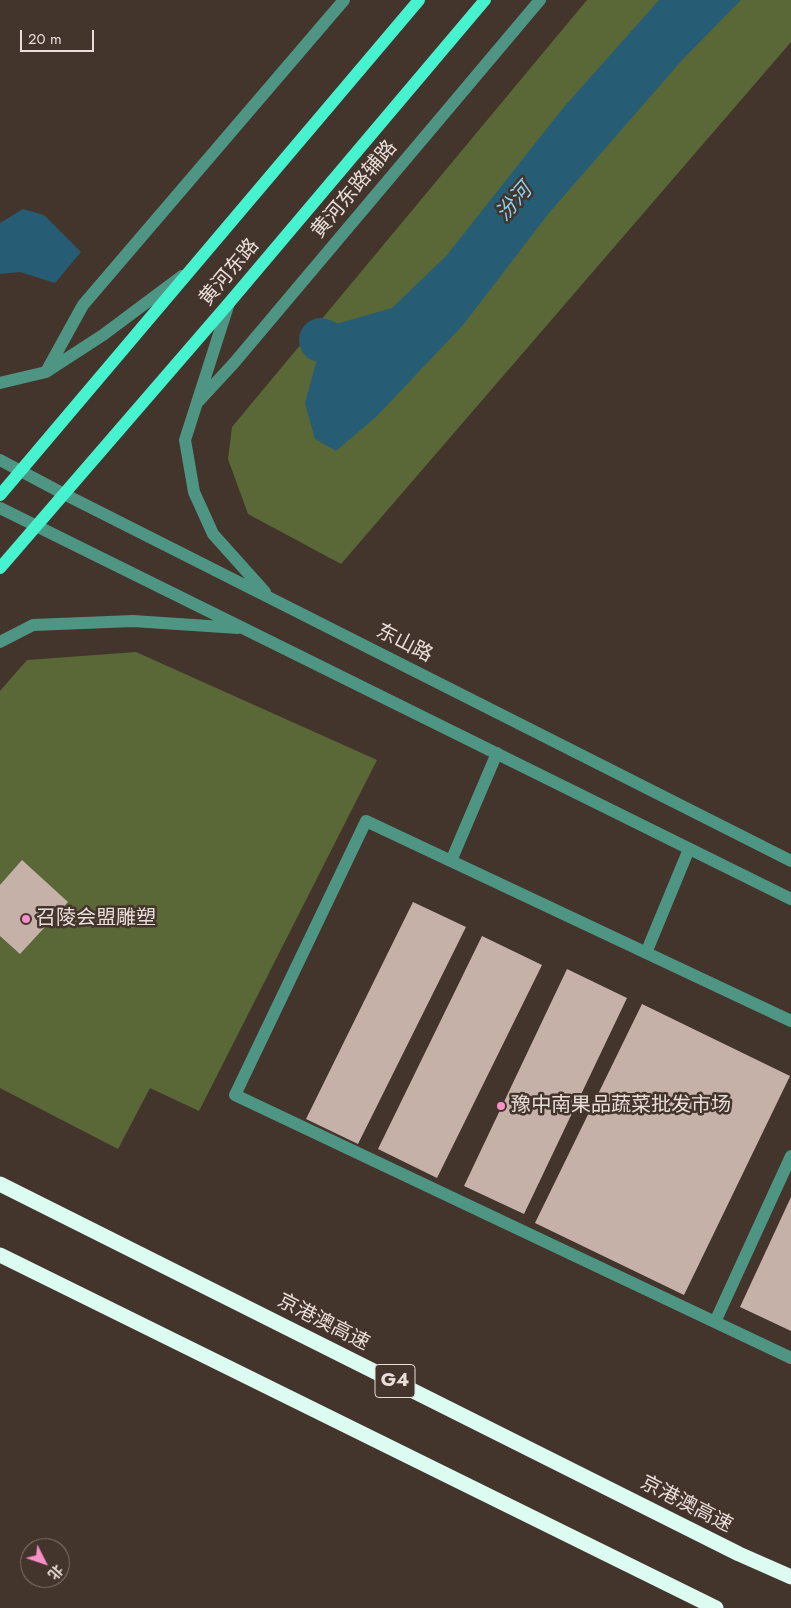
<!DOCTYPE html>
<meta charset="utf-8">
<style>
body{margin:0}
#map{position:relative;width:791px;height:1608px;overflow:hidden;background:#43342c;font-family:Jost,"Noto Sans SC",sans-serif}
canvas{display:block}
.north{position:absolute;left:20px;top:1538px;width:50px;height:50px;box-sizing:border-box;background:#43342c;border:1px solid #857872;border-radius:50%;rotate:131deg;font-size:14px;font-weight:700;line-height:20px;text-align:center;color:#e9deda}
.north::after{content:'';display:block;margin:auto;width:18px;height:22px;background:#f98fc9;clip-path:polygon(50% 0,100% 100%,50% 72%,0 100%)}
.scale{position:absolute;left:20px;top:30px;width:74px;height:22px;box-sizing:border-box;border:2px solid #e9deda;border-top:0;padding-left:6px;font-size:15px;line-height:18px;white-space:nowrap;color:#e9deda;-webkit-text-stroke:4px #43342c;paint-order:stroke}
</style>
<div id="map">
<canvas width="791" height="1608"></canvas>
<div class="north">北</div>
<div class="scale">20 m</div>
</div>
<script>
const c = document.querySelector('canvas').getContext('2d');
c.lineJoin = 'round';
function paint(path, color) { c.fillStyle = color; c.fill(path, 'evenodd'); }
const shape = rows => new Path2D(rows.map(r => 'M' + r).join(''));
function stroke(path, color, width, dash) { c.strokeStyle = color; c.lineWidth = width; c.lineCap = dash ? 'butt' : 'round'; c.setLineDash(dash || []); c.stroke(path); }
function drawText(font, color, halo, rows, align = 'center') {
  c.font = font + ' Jost,"Noto Sans SC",sans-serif'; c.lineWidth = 5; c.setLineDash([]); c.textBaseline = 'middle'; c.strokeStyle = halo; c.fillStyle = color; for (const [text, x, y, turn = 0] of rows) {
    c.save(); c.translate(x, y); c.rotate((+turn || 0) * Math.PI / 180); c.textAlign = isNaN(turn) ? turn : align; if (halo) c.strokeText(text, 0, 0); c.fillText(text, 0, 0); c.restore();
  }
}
const green = shape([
 [587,0,791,0,791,42,341,564,248,514,228,459,232,427],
 [136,652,377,760,199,1111,150,1088,118,1149,0,1088,0,691,27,660]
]);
const water = shape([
 [659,0,741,0,683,59,549,213,463,325,377,416,336,451,315,439,305,403,315,366,336,324,392,308,447,255,563,108],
 [23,209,44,215,81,252,55,283,20,272,0,274,0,223]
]);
const river = shape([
 [321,340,363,360,381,352]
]);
const building = shape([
 [22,860,68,902,20,954,0,936,0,885],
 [413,902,466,927,358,1144,306,1119],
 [482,936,542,965,437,1178,378,1149],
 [567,969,627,998,524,1214,464,1186],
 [642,1004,790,1076,684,1295,535,1223],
 [791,1197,791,1331,740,1307]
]);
const minor = shape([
 [229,303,185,440,194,492,213,534,265,592],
 [46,372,83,305,344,0],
 [0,383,46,372,103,335,182,276],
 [197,403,234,363,540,0],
 [0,460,64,494,791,861],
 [0,508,791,899],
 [0,642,33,625,133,621,238,628],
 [451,861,497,753],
 [646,953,689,849],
 [791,1021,366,821,235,1095,791,1358],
 [715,1322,791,1156]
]);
const major = shape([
 [0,495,419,0],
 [0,568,229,303,485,0]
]);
const highway = shape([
 [0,1184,739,1554,791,1577],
 [0,1255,716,1608]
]);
const markers = [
 [26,919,5,"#f98fc9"],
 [501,1106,5,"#f98fc9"]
];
const shields = [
 [395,1381,40]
];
const shieldNames = [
 ["G4",395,1381]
];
const streetNames = [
 ["黄河东路辅路",355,190,-50],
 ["黄河东路",230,273,-50],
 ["东山路",404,644,27],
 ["京港澳高速",323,1323,27],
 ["京港澳高速",686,1505,27]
];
const poiNames = [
 ["召陵会盟雕塑",36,919],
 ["豫中南果品蔬菜批发市场",511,1106]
];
const waterNames = [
 ["汾河",515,203,-49]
];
paint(green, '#5a6838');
paint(water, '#265d74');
stroke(river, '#265d74', 44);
paint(building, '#c5b1a8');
stroke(minor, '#4e9683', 12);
stroke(major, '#46f3ce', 12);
stroke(highway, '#dcfbf1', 15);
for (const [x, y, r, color] of markers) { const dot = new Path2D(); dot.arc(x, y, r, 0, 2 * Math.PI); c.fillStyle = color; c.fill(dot); stroke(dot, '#43342c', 2); }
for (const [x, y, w] of shields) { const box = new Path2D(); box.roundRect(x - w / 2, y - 16.5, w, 33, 4); c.fillStyle = '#43342c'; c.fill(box); stroke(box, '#e9deda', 1); }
drawText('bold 19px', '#e9deda', null, shieldNames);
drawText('20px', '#e9deda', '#43342c', streetNames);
drawText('20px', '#e9deda', '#43342c', poiNames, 'left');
drawText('italic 21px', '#89d2f3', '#43342c', waterNames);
</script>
